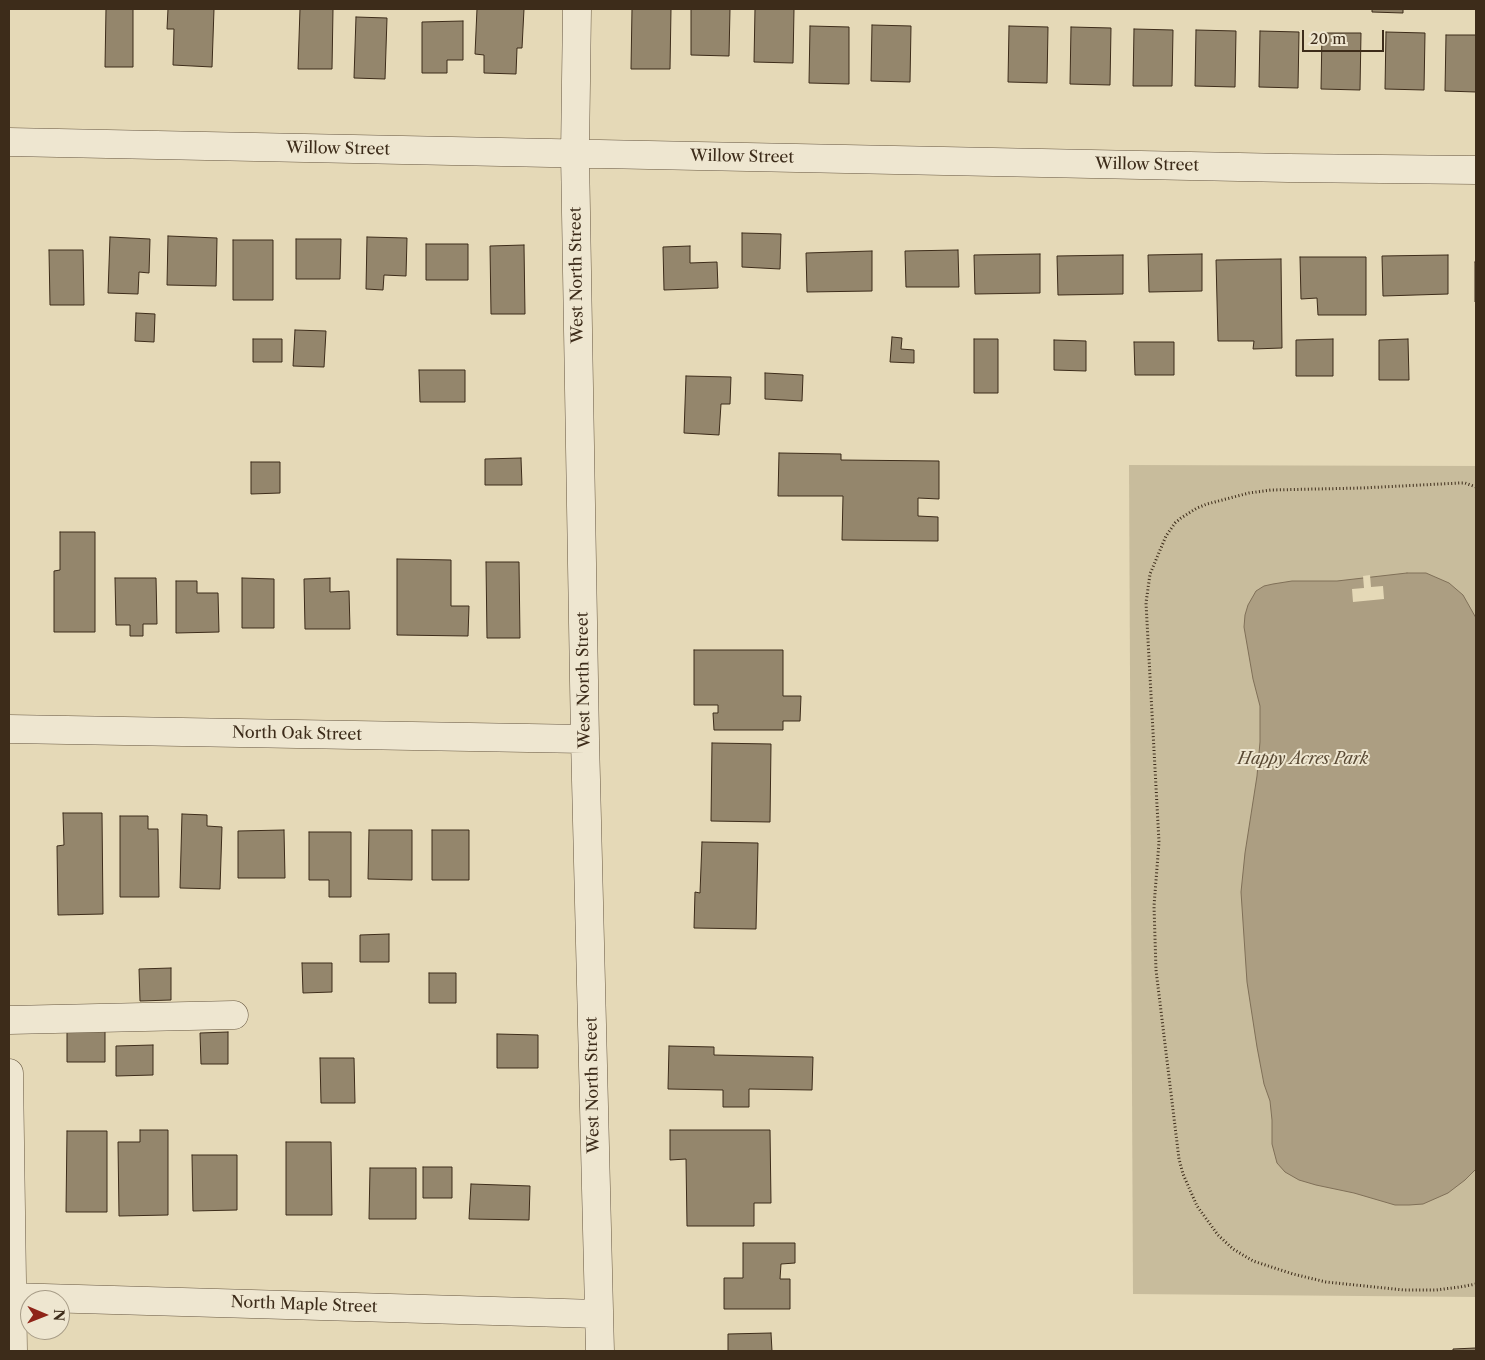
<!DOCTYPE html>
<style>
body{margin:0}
#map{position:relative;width:1485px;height:1360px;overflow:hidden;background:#e5d9b7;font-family:"Libre Caslon Text",serif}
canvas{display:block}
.frame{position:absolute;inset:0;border:10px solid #3d2c1a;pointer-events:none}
.north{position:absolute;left:20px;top:1290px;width:50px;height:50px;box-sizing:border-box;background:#eee6d0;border:1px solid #a79c87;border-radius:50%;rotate:91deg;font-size:14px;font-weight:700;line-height:20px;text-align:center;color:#3d2c1a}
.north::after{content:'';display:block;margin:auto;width:18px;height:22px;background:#8f2418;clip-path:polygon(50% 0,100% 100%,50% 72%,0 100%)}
.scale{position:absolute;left:1302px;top:30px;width:82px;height:22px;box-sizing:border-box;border:2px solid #3d2c1a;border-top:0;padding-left:6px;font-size:15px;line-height:18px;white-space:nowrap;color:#3d2c1a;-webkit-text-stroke:4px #eee6d0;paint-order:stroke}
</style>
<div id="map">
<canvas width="1485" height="1360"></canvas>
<div class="frame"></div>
<div class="north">N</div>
<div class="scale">20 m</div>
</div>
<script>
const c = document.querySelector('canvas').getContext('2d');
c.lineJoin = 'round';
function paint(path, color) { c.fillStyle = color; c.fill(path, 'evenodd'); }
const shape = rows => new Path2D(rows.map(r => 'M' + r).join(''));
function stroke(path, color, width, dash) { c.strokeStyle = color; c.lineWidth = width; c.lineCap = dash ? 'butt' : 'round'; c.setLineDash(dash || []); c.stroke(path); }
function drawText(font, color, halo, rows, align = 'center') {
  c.font = font + ' "Libre Caslon Text",serif'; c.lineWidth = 4; c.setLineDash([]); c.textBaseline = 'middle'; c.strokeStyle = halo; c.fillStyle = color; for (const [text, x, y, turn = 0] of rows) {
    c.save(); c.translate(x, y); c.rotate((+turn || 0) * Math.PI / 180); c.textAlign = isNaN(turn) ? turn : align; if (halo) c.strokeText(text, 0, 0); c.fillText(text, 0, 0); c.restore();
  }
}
const green = shape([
 [1129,465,1476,466,1476,1297,1133,1294]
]);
const water = shape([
 [1407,573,1426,573,1449,583,1463,595,1476,618,1476,1169,1465,1180,1448,1193,1423,1204,1409,1205,1395,1205,1354,1193,1316,1185,1299,1180,1285,1172,1277,1163,1272,1144,1272,1120,1270,1101,1264,1084,1257,1047,1247,982,1241,892,1245,853,1257,776,1260,742,1260,706,1253,679,1244,627,1245,615,1248,605,1256,591,1264,586,1273,584,1292,581,1337,581,1407,573]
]);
const pier = shape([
 [1370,575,1371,587,1383,586,1384,599,1353,602,1352,589,1364,588,1363,576]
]);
const building = shape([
 [106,9,133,9,133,67,105,67,106,9],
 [168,9,214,9,212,67,173,65,174,29,167,29,168,9],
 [300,9,333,9,332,69,298,69,300,9],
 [477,9,524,9,522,48,517,48,516,74,484,73,484,55,475,54,477,9],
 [632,9,671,9,670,69,631,69,632,9],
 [691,9,730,9,729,56,691,55,691,9],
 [755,9,794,9,793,63,754,62,755,9],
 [1372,9,1403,9,1403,13,1372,12,1372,9],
 [356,17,387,18,385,79,354,78,356,17],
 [463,21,463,60,447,60,447,73,422,73,422,22,463,21],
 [872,25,911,26,910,82,871,81,872,25],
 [810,26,849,27,849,84,809,83,810,26],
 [1009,26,1048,27,1047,83,1008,82,1009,26],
 [1071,27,1111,28,1110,85,1070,84,1071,27],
 [1134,29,1173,30,1172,86,1133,86,1134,29],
 [1196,30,1236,31,1235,87,1195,86,1196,30],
 [1260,31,1299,32,1298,88,1259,87,1260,31],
 [1386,32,1425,33,1424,90,1385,89,1386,32],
 [1322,33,1361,33,1360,90,1321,89,1322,33],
 [1446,35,1476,35,1476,92,1445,91,1446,35],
 [742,233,781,234,780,269,742,267,742,233],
 [168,236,217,238,216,286,167,285,168,236],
 [110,237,150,239,149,273,139,272,138,294,108,293,110,237],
 [367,237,407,238,406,276,384,275,383,290,366,289,367,237],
 [296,239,341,239,340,279,296,279,296,239],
 [233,240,273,240,273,300,233,300,233,240],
 [426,244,468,244,468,280,426,280,426,244],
 [524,245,525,314,491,314,490,246,524,245],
 [690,246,690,263,717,262,718,288,664,290,663,247,690,246],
 [49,250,83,250,84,305,50,305,49,250],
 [958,250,959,287,906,287,905,251,958,250],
 [872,251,872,291,807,292,806,253,872,251],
 [1040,254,1040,293,975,294,974,255,1040,254],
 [1202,254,1202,291,1149,292,1148,255,1202,254],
 [1123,255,1123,294,1058,295,1057,256,1123,255],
 [1448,255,1448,294,1383,296,1382,256,1448,255],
 [1300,257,1366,257,1366,315,1318,315,1317,298,1301,299,1300,257],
 [1281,259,1282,348,1253,349,1254,341,1218,341,1216,260,1281,259],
 [1475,262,1476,262,1476,302,1475,302,1475,262],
 [136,313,155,314,154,342,135,341,136,313],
 [295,330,326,331,324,367,293,366,295,330],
 [892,337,902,338,901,349,914,350,914,363,890,362,892,337],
 [253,339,282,339,282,362,253,362,253,339],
 [974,339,998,339,998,393,974,393,974,339],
 [1333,339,1333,376,1296,376,1296,340,1333,339],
 [1408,339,1409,380,1379,380,1379,340,1408,339],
 [1054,340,1086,341,1086,371,1054,370,1054,340],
 [1134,342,1174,342,1174,375,1135,375,1134,342],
 [419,370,465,370,465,402,420,402,419,370],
 [765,373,803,375,802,401,765,399,765,373],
 [686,376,731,377,730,404,721,404,719,435,684,433,686,376],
 [779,453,841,454,841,460,939,461,939,499,918,498,918,516,938,517,938,541,842,540,843,496,778,496,779,453],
 [521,458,522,485,485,485,485,459,521,458],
 [251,462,280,462,280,493,251,494,251,462],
 [60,532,95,532,95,632,54,632,54,571,60,570,60,532],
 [397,559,451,560,451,606,469,606,468,636,397,635,397,559],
 [486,562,519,562,520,638,487,638,486,562],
 [115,578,156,578,157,624,143,624,143,636,130,636,130,625,116,625,115,578],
 [242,578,274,579,274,628,242,628,242,578],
 [330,578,330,592,349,591,350,629,305,629,304,579,330,578],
 [176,581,197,581,197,593,218,593,219,632,176,633,176,581],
 [694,650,783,650,783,696,801,696,800,721,783,721,783,730,714,730,713,713,718,713,718,705,694,705,694,650],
 [712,743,771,744,770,822,711,821,712,743],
 [63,813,102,813,103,914,58,915,57,846,64,845,63,813],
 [182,814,207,815,207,826,222,827,220,889,180,888,182,814],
 [120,816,148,816,148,829,158,829,159,897,120,897,120,816],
 [284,830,285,878,238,878,238,831,284,830],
 [369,830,412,830,412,880,368,879,369,830],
 [432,830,469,830,469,880,432,880,432,830],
 [309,832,351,832,351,897,329,897,329,880,309,880,309,832],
 [702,842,758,843,756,929,694,928,695,892,700,893,702,842],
 [389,934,389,962,360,962,360,935,389,934],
 [302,963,332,963,332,992,303,993,302,963],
 [171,968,171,1000,140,1001,139,969,171,968],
 [429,973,456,973,456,1003,429,1003,429,973],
 [105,1027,105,1062,67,1062,67,1028,105,1027],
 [228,1032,228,1064,201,1064,200,1033,228,1032],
 [497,1034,538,1035,538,1068,497,1068,497,1034],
 [153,1045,153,1075,116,1076,116,1046,153,1045],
 [669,1046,714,1047,714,1055,813,1057,812,1090,749,1089,749,1107,723,1107,723,1090,668,1089,669,1046],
 [320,1058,354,1058,355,1103,321,1103,320,1058],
 [140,1130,168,1130,168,1215,119,1216,118,1142,140,1142,140,1130],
 [670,1130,770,1130,771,1203,754,1203,754,1226,687,1226,686,1159,670,1160,670,1130],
 [67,1131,107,1131,107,1212,66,1212,67,1131],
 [286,1142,331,1142,332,1215,286,1215,286,1142],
 [192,1155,237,1155,237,1210,193,1211,192,1155],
 [423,1167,452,1167,452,1198,423,1198,423,1167],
 [370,1168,416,1168,416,1219,369,1219,370,1168],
 [471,1184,530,1186,529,1220,469,1219,471,1184],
 [743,1243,795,1243,795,1263,781,1264,780,1279,790,1279,790,1309,724,1309,724,1278,743,1278,743,1243],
 [771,1333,772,1351,728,1351,728,1334,771,1333],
 [1476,1348,1476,1351,1453,1351,1453,1349,1476,1348]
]);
const path = shape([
 [1476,487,1465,483,1460,483,1362,488,1271,490,1249,493,1207,504,1197,508,1181,518,1175,523,1166,536,1150,574,1146,603,1159,842,1154,906,1156,970,1179,1159,1183,1174,1197,1206,1218,1235,1233,1249,1253,1261,1293,1274,1326,1282,1404,1290,1436,1290,1460,1287,1476,1284]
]);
const minor = shape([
 [577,9,575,154,585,739,600,1351],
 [9,142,1288,168,1476,170],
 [9,729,585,739],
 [9,1020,234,1015],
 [9,1073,13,1351],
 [9,1297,598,1314]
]);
const streetNames = [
 ["Willow Street",338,149,1],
 ["Willow Street",742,157,1],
 ["Willow Street",1147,165,1],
 ["West North Street",577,275,-91],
 ["West North Street",584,680,-91],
 ["North Oak Street",297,734,1],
 ["West North Street",593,1085,-91],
 ["North Maple Street",304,1305,2]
];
const parkNames = [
 ["Happy Acres Park",1303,759]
];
paint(green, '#c8bc9c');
paint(water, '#ac9e82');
stroke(water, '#807058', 1);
paint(pier, '#e5d9b7');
paint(building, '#94866c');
stroke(building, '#3d2c1a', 1);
stroke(minor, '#675741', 29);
stroke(path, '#3d2c1a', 3, [1, 2.5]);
stroke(minor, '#eee6d0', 28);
drawText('16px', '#3d2c1a', '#eee6d0', streetNames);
drawText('italic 16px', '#594934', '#eee6d0', parkNames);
</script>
